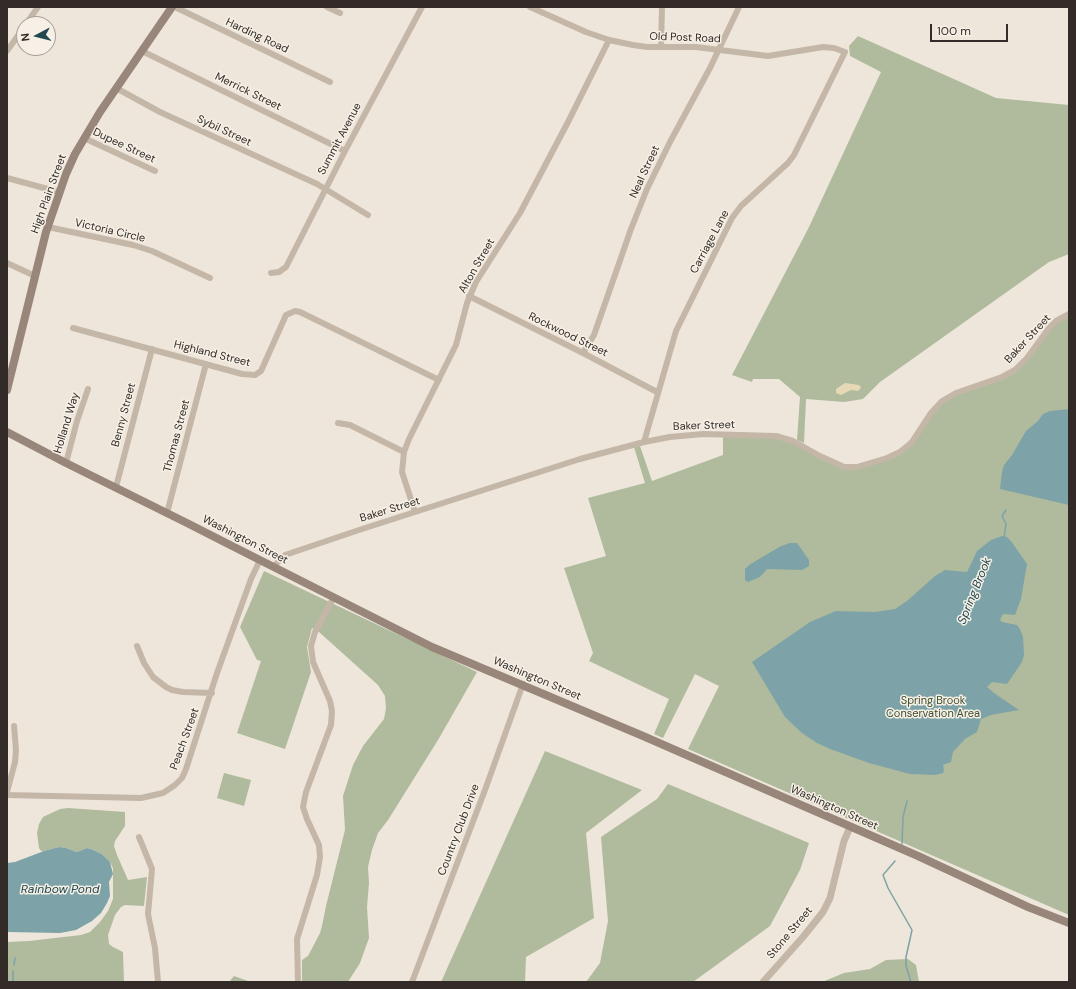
<!DOCTYPE html>
<style>
body{margin:0}
#map{position:relative;width:1076px;height:989px;overflow:hidden;background:#eee6da;font-family:"DM Sans",sans-serif}
canvas{display:block}
.frame{position:absolute;inset:0;border:8px solid #322b27;pointer-events:none}
.north{position:absolute;left:16px;top:16px;width:40px;height:40px;box-sizing:border-box;background:#f6f0e6;border:1px solid #a8a19a;border-radius:50%;rotate:263deg;font-size:11px;font-weight:700;line-height:16px;text-align:center;color:#322b27}
.north::after{content:'';display:block;margin:auto;width:14px;height:18px;background:#22494f;clip-path:polygon(50% 0,100% 100%,50% 72%,0 100%)}
.scale{position:absolute;left:930px;top:24px;width:78px;height:18px;box-sizing:border-box;border:2px solid #322b27;border-top:0;padding-left:5px;font-size:12px;line-height:14px;white-space:nowrap;color:#322b27;-webkit-text-stroke:3px #f6f0e6;paint-order:stroke}
</style>
<div id="map">
<canvas width="1076" height="989"></canvas>
<div class="frame"></div>
<div class="north">N</div>
<div class="scale">100 m</div>
</div>
<script>
const c = document.querySelector('canvas').getContext('2d');
c.lineJoin = 'round';
function paint(path, color) { c.fillStyle = color; c.fill(path, 'evenodd'); }
const shape = rows => new Path2D(rows.map(r => 'M' + r).join(''));
function stroke(path, color, width, dash) { c.strokeStyle = color; c.lineWidth = width; c.lineCap = dash ? 'butt' : 'round'; c.setLineDash(dash || []); c.stroke(path); }
function drawText(font, color, halo, rows, align = 'center') {
  c.font = font + ' "DM Sans",sans-serif'; c.lineWidth = 3; c.setLineDash([]); c.textBaseline = 'middle'; c.strokeStyle = halo; c.fillStyle = color; for (const [text, x, y, turn = 0] of rows) {
    c.save(); c.translate(x, y); c.rotate((+turn || 0) * Math.PI / 180); c.textAlign = isNaN(turn) ? turn : align; if (halo) c.strokeText(text, 0, 0); c.fillText(text, 0, 0); c.restore();
  }
}
const green = shape([
 [858,36,996,98,1069,105,1069,254,1049,262,880,382,863,399,844,402,806,399,804,443,797,440,800,397,779,379,753,379,752,382,732,375,809,227,881,72,850,56,849,46],
 [1069,314,1069,915,688,749,719,686,695,674,663,738,654,734,669,699,589,661,593,653,564,568,606,556,588,498,645,483,634,447,640,446,652,481,723,455,723,434,776,436,850,467,900,452,942,401,1015,370,1049,328],
 [264,571,477,672,438,740,388,820,378,833,372,850,368,867,369,883,367,907,369,938,360,963,348,982,229,982,234,976,248,981,302,981,302,960,308,956,320,933,322,926,326,906,345,830,343,796,353,765,363,746,384,719,386,708,385,696,378,685,319,632,312,628,307,647,311,672,285,749,237,733,261,661,257,660,240,627],
 [545,751,642,790,586,833,594,918,526,957,525,982,441,982],
 [224,773,251,780,244,806,217,798],
 [668,784,809,843,800,870,770,926,693,982,586,982,600,963,608,921,601,837,657,799],
 [68,808,125,812,125,826,115,841,114,846,117,855,128,880,147,877,144,906,125,905,121,907,115,915,108,935,109,944,113,947,123,952,124,982,7,982,7,942,29,941,81,935,90,932,100,922,108,911,113,899,113,868,110,862,102,854,91,849,87,848,77,852,66,848,59,847,44,851,41,851,39,848,37,833,39,824,43,817,60,809],
 [908,959,916,965,919,982,822,982,844,973,870,969,886,960]
]);
const sand = shape([
 [845,383,859,385,861,387,860,389,858,391,851,390,841,395,836,393,836,389]
]);
const water = shape([
 [1069,409,1069,505,1000,489,1002,472,1004,465,1012,455,1026,431,1038,421,1043,414,1050,411],
 [1002,536,1007,537,1011,541,1027,564,1021,599,1015,615,1003,614,1000,620,1002,622,1017,625,1020,629,1023,637,1024,655,1022,662,1007,684,992,682,987,687,994,693,1019,710,991,715,981,719,977,732,965,739,953,752,951,762,943,765,944,770,943,773,935,775,910,774,869,763,830,749,817,743,802,733,785,717,752,662,810,622,836,611,875,612,895,609,907,601,935,576,945,570,967,572,977,551,991,540],
 [790,543,797,543,809,560,809,566,802,570,767,569,760,577,748,582,745,580,745,569,749,565,781,546],
 [59,847,66,848,77,852,87,848,91,849,102,854,110,862,113,874,109,882,110,896,107,903,101,913,92,921,76,930,60,933,7,932,7,863,15,862,44,851]
]);
const stream = shape([
 [1004,538,1006,524,1002,516,1006,510],
 [902,844,903,817,907,801],
 [895,861,883,875,888,888,912,930,906,957,906,966,911,982],
 [14,965,15,958],
 [13,971,13,982]
]);
const minor = shape([
 [175,7,330,82],
 [327,7,340,13],
 [530,7,586,32,609,40,633,45,647,47,696,47,768,56,823,47,834,48,845,52,794,155,788,163,741,206,732,218,676,331,644,442],
 [26,24,38,7],
 [661,47,662,7],
 [7,51,24,27],
 [142,51,345,151],
 [116,88,160,112,317,184,368,215],
 [84,138,155,171],
 [7,178,59,192],
 [48,227,133,245,152,251,210,278],
 [7,263,35,276],
 [271,273,279,272,286,267,345,151,422,7],
 [469,296,583,353,657,392],
 [73,328,242,374,255,375,261,371,286,315,295,311,300,312,439,380],
 [583,353,594,335,631,229,647,189,670,142,710,68,739,7],
 [338,423,350,425,404,452],
 [66,463,77,421,88,389],
 [116,487,152,349],
 [415,512,402,472,404,452,409,439,456,345,467,303,476,282,520,213,568,122,609,40],
 [167,513,206,364],
 [273,567,285,555,359,530,580,459,644,442,670,437,703,434,776,436,793,441,820,456,844,467,857,467,887,458,900,452,912,442,931,413,942,401,956,393,1002,377,1015,370,1027,358,1049,328,1056,321,1069,314],
 [137,646,144,663,153,677,166,687,172,690,183,692,212,693],
 [7,792,15,762,16,750,14,726],
 [7,795,141,798,163,793,175,785,182,778,186,769,217,673,251,579,260,560],
 [139,837,152,869,148,914,155,948,158,982],
 [298,982,297,939,317,875,320,857,319,845,307,819,303,807,306,792,331,725,332,711,330,701,313,662,311,646,315,632,334,597],
 [412,982,485,790,523,684]
]);
const tertiary = shape([
 [763,982,803,937,823,912,830,898,844,841,850,827]
]);
const secondary = shape([
 [7,390,46,232,66,174,75,154,100,112,172,7],
 [7,432,66,463,185,522,242,551,432,647,643,736,918,856,1028,907,1069,923]
]);
const streetNames = [
 ["Harding Road",257,36,25],
 ["Old Post Road",685,38,2],
 ["Merrick Street",248,92,26],
 ["Sybil Street",224,131,25],
 ["Summit Avenue",340,139,-62],
 ["Dupee Street",124,146,25],
 ["Neal Street",645,172,-65],
 ["High Plain Street",49,194,-70],
 ["Victoria Circle",110,231,13],
 ["Carriage Lane",710,242,-62],
 ["Alton Street",477,266,-60],
 ["Rockwood Street",568,335,26],
 ["Baker Street",1028,339,-47],
 ["Highland Street",212,354,14],
 ["Benny Street",124,415,-75],
 ["Holland Way",67,423,-73],
 ["Baker Street",704,426,-2],
 ["Thomas Street",177,436,-75],
 ["Baker Street",390,510,-17],
 ["Washington Street",245,540,27],
 ["Washington Street",537,679,23],
 ["Peach Street",185,739,-70],
 ["Washington Street",834,808,24],
 ["Country Club Drive",459,830,-69],
 ["Stone Street",790,933,-50]
];
const parkNames = [
 ["Spring Brook",933,701],
 ["Conservation Area",933,714]
];
const waterNames = [
 ["Spring Brook",975,591,-68],
 ["Rainbow Pond",60,890]
];
paint(green, '#afbb9c');
paint(sand, '#e6d8b4');
paint(water, '#7da3a8');
stroke(stream, '#7da3a8', 1.5);
stroke(minor, '#c5b7a8', 6);
stroke(tertiary, '#c5b7a8', 7);
stroke(secondary, '#98867a', 8);
drawText('11px', '#322b27', '#f6f0e6', streetNames);
drawText('11px', '#404e2e', '#f6f0e6', parkNames);
drawText('italic 12px', '#22494f', '#f6f0e6', waterNames);
</script>
